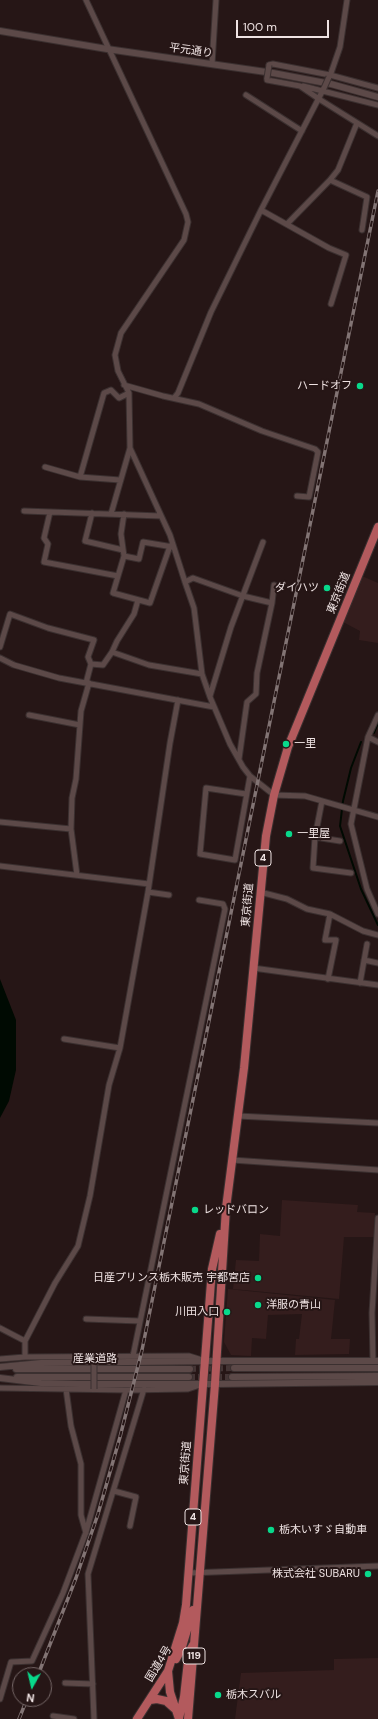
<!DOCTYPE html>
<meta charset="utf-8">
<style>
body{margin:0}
#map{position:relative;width:378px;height:1719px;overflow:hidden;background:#261616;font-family:"DM Sans",sans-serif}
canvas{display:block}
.north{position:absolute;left:12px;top:1667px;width:40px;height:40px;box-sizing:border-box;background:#261616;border:1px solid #766868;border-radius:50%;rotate:188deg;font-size:11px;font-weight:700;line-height:16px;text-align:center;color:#efe3e3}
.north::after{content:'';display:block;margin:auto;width:14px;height:18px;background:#08d98b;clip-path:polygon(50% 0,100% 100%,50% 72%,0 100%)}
.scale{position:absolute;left:236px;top:20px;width:93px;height:18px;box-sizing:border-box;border:2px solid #efe3e3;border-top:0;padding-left:5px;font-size:12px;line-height:14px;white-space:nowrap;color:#efe3e3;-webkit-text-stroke:3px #261616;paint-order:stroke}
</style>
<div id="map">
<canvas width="378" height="1719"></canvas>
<div class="north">N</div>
<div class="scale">100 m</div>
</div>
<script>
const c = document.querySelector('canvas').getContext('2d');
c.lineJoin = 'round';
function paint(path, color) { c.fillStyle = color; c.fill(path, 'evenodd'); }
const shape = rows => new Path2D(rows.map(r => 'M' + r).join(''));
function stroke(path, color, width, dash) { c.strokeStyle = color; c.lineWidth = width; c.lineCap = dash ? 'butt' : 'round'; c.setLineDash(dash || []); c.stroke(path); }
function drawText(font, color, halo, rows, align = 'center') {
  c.font = font + ' "DM Sans","Noto Sans JP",sans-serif'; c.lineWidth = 4; c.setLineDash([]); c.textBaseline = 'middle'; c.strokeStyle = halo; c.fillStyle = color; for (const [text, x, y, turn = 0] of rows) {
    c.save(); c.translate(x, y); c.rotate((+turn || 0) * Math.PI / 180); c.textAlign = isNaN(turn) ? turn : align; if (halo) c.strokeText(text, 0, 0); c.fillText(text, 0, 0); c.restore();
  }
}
const built = shape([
 [362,576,378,583,378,643,359,640,360,631,343,622],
 [282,1200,358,1205,357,1212,375,1213,374,1237,344,1237,339,1299,233,1289,236,1260,259,1261,260,1234,280,1236],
 [228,1289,335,1300,331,1339,350,1339,349,1354,295,1355,296,1339,299,1339,302,1314,268,1315,266,1339,252,1338,251,1356,231,1355,224,1342],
 [378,1658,378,1719,235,1719,241,1673,334,1670,334,1659]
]);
const water = shape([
 [0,979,16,1020,16,1070,9,1101,0,1118]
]);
const stream = shape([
 [374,733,378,723],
 [361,742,351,768,343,801,340,826,361,889,378,925]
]);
const tertiaryTunnel = shape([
 [190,1369,234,1368],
 [189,1377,232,1377]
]);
const minor = shape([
 [86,0,186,214,188,222,184,240,121,333,115,355,118,371,129,393,130,448,170,535,185,582,194,608,202,674,210,697,230,744,243,767,250,776,274,795,305,796,378,817],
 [212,64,216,0],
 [269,65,273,64,330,75,378,88],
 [330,76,340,47,347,0],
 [267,78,267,80,300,86,319,99,378,136],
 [303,86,378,105],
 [246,95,302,131],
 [330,180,367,197,362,230],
 [261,210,329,248,346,255,331,304],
 [287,224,330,180,338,170,357,123],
 [124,385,163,396,199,404,262,431,315,449,318,452,309,497,297,496],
 [174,398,178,393,211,312,261,210,324,88],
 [45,467,80,477,120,480],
 [80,477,104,393,111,390,119,398,129,393],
 [24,511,161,516],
 [50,512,44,538,48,544,44,562,118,576],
 [92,513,85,541,123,550],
 [111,514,130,448],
 [124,514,121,534,124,556,139,559,143,542,173,547],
 [124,556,113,593,150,603,170,546],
 [185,582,193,578,243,596,272,603],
 [0,647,10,614,48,628,94,640,88,657,91,664,86,683],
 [112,652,149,665,202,674],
 [0,658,14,665,59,678,214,707],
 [91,664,103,665,112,652,117,641,134,614,138,600],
 [210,696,231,627,263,542],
 [29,715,80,725],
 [368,737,378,715],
 [378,742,368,737,351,824,367,889,378,914],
 [239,759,247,702,256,694,257,673,272,603,274,585],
 [246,794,206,788,200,854,235,860,250,776],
 [322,801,315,837,313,868,351,873],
 [0,822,71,829,77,875],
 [71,829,72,798,76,779,81,711,89,683],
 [315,837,340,841],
 [0,866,149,884],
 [148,892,169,895],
 [260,892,287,899,307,909,330,914,363,931,378,935],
 [364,960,378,963],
 [253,968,378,985],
 [328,979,336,940,325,940,330,914],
 [360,983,367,944],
 [64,1039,120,1048],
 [238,1116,378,1123],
 [232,1160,378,1170],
 [86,1319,140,1321],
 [0,1328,25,1341],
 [133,1356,225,909,223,904,199,900],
 [25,1357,25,1341,55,1283,78,1246,90,1196,109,1085,120,1048,148,892,170,743,178,700],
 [0,1359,25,1357,189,1356,202,1360],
 [373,1361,372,1313,378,1218],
 [0,1388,126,1390,188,1389,200,1385],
 [66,1389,71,1426,81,1464,81,1515,86,1533],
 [114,1491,136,1497,130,1526],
 [188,1573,378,1566],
 [65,1683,93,1684],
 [0,1699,11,1662,32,1661,63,1593,86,1532,126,1390],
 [53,1716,74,1719],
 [94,1719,88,1574,144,1389]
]);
const tertiary = shape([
 [0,31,107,49,273,73,331,84,378,97],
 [0,1367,41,1363,216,1361,378,1361],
 [234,1368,378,1368],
 [16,1369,190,1369],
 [17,1377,189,1377],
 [232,1377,378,1376],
 [0,1378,41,1383,79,1384,215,1384,378,1382]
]);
const trunk = shape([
 [176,1659,181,1650,193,1610],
 [150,1700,157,1699,166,1701,175,1709],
 [179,1718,184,1697,189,1652,193,1645],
 [137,1719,168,1671],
 [179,1719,170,1692,168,1671,183,1623,186,1605,212,1269,220,1234],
 [188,1719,215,1384,226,1208,244,1068,266,836,274,795,288,747,378,527]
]);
const rail = shape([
 [38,1675,76,1578,98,1514,120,1437,142,1350,378,191],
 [19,1719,27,1699]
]);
const minorBridge = shape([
 [267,78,269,65],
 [324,88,329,77],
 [94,1389,94,1357]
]);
const markers = [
 [360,386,4,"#08d98b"],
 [327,588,4,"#08d98b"],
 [286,744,4,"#08d98b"],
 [289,834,4,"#08d98b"],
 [195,1210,4,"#08d98b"],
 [258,1278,4,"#08d98b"],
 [258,1305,4,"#08d98b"],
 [227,1312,4,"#08d98b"],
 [271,1530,4,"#08d98b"],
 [368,1574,4,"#08d98b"],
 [218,1695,4,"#08d98b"]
];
const shields = [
 [263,858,16],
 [193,1517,16],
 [194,1656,22]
];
const shieldNames = [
 ["4",263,858],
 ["4",193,1517],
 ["119",194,1656]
];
const streetNames = [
 ["平元通り",191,51,8],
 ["東京街道",339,593,-68],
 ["東京街道",248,905,-85],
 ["産業道路",95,1359],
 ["東京街道",186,1463,-86],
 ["国道4号",159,1664,-59]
];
const poiNames = [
 ["ハードオフ",352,386,"right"],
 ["ダイハツ",319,588,"right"],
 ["一里",294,744],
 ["一里屋",297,834],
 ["レッドバロン",203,1210],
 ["日産プリンス栃木販売 宇都宮店",250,1278,"right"],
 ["洋服の青山",266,1305],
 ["川田入口",219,1312,"right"],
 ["栃木いすゞ自動車",279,1530],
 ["株式会社 SUBARU",360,1574,"right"],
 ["栃木スバル",226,1695]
];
paint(built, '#341d1d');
paint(water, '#000a02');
stroke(stream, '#000a02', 2);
stroke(tertiaryTunnel, '#443535', 6, [6, 3]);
stroke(minor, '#3b3030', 7);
stroke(tertiary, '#3b3030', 8);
stroke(trunk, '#3b3030', 10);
stroke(minor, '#5c4948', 5);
stroke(tertiary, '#5c4948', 6);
stroke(trunk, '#b35a5d', 8);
stroke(rail, '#827474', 3.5);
stroke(rail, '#261616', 2, [6]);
stroke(minorBridge, '#3b3030', 7, []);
stroke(minorBridge, '#5c4948', 5);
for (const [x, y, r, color] of markers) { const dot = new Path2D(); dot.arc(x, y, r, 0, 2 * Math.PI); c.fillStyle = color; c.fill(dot); stroke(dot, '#261616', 1.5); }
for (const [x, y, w] of shields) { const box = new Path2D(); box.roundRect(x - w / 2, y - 8, w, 16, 3); c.fillStyle = '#261616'; c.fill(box); stroke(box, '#efe3e3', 1); }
drawText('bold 10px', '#efe3e3', null, shieldNames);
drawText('11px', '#efe3e3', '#261616', streetNames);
drawText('11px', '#efe3e3', '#261616', poiNames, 'left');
</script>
